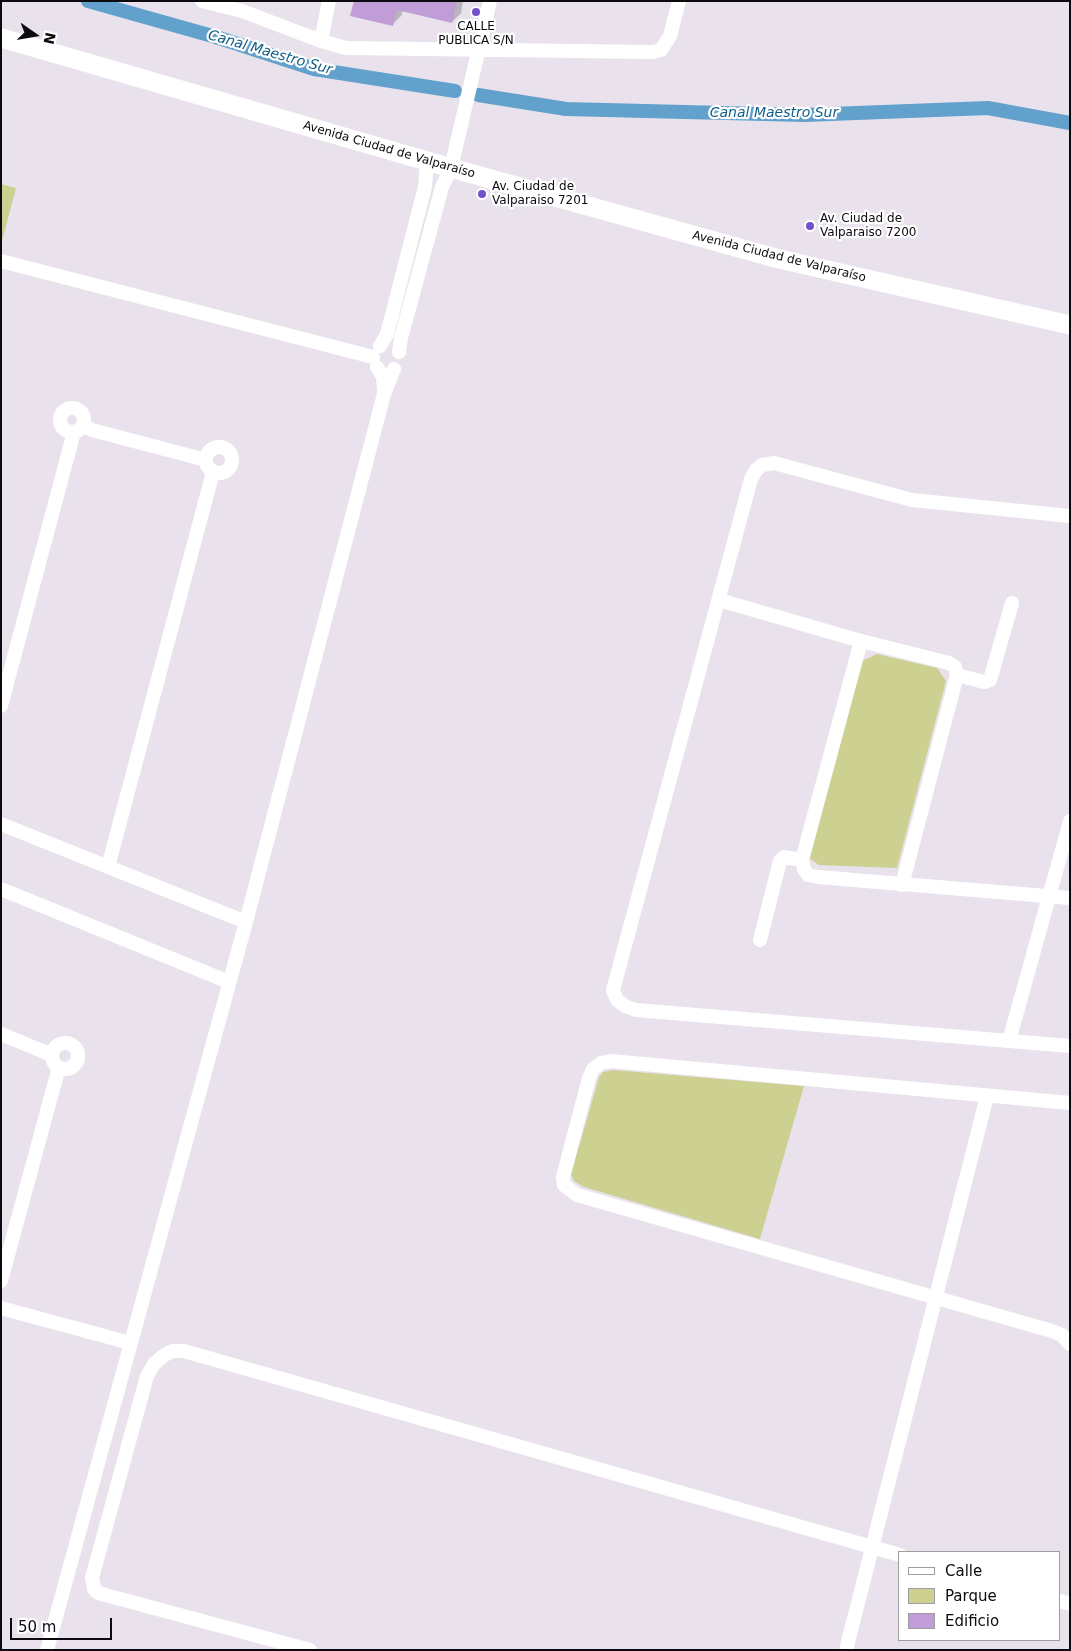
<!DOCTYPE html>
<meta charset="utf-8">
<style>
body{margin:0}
#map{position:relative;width:1071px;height:1651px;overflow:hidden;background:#e9e2ed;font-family:"DejaVu Sans",sans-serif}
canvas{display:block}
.frame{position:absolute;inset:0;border:2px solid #0c0a0e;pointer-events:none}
.legend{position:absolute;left:898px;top:1551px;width:162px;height:90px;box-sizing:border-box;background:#fff;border:1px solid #9e9d9f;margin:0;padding:6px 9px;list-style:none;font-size:15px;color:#0c0a0e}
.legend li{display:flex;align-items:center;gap:10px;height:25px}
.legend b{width:25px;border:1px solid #9e9d9f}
.north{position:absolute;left:10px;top:10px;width:50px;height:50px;-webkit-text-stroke:4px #fff;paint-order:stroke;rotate:103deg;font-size:14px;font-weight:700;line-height:20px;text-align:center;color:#0c0a0e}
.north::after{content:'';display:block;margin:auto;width:18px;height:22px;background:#0c0a0e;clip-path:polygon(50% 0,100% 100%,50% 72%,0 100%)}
.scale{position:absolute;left:10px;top:1618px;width:102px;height:22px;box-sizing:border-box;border:2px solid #0c0a0e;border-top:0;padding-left:6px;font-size:15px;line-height:18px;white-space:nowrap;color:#0c0a0e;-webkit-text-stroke:4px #fff;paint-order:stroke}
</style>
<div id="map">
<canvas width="1071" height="1651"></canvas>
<div class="frame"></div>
<ul class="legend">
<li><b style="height:6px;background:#fff"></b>Calle</li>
<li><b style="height:14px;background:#ccd090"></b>Parque</li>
<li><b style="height:14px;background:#c19dd7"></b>Edificio</li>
</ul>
<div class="north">N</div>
<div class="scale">50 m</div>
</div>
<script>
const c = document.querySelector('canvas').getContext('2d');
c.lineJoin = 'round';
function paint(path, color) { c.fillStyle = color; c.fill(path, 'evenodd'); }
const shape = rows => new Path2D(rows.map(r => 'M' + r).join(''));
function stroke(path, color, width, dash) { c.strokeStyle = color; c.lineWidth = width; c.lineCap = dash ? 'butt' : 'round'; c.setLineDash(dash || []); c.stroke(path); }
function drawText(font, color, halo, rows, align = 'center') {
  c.font = font + ' "DejaVu Sans",sans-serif'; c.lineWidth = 4.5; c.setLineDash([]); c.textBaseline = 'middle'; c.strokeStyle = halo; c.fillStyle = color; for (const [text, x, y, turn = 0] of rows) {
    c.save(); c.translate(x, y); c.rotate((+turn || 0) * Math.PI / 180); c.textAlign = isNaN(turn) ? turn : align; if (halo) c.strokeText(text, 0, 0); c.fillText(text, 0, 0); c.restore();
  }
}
const green = shape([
 [1,184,16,188,1,245],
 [877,654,937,668,946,681,897,868,819,865,809,858,862,661],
 [613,1070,804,1086,760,1239,584,1187,574,1181,571,1174,599,1077,603,1072]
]);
const shadow = shape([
 [355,1,463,1,461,13,452,22,403,10,401,16,392,25]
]);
const canal = shape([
 [88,1,216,37,314,69,455,91],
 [478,95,566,109,804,115,988,108,1070,123]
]);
const building = shape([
 [354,1,457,1,452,23,397,10,393,26,350,16]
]);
const minor = shape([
 [202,1,242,11,321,41,346,48,653,52,661,50,670,36,679,1],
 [321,41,329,1],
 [1,261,373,357],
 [380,346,387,334,425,187,427,162],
 [399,352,401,338,442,187,451,168,490,1],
 [377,367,383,377,384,391],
 '60 420a12 12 0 1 1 24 0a12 12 0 1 1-24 0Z',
 [83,425,92,430,206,460],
 '206 460a13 13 0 1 1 26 0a13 13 0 1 1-26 0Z',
 [1070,516,912,500,774,463,762,465,756,470,751,479,613,990,617,1000,625,1006,636,1010,1070,1046],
 [719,600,861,641,949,663,955,667,957,675,902,885],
 [861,641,802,860,804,869,808,875,818,877,1070,898],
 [957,675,984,682,990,680,1012,603],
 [1,706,74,432],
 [1,824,246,922,384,394,394,369],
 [108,867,213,472],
 [1,889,229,982],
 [760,940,780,861,784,857,802,860],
 [1,1034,52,1055],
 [1009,1041,1070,821],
 '52 1056a13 13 0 1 1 26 0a13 13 0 1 1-26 0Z',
 [1070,1103,611,1061,601,1063,593,1069,589,1078,563,1177,564,1185,577,1195,1052,1331,1062,1335,1070,1344],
 [1,1281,59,1067],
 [1,1308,130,1343],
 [1060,1601,1070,1604],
 [47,1650,246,922],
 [310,1650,98,1593,94,1589,92,1578,147,1376,154,1364,163,1356,172,1351,184,1351,900,1555],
 [846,1650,987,1096]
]);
const secondary = shape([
 [1,38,451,168,779,259,1070,325]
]);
const markers = [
 [476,12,5,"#7151cb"],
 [482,194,5,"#7151cb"],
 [810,226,5,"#7151cb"]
];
const poiNames = [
 ["CALLE",476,27,"center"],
 ["PUBLICA S/N",476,41,"center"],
 ["Av. Ciudad de",492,187],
 ["Valparaiso 7201",492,201],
 ["Av. Ciudad de",820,219],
 ["Valparaiso 7200",820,233]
];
const streetNames = [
 ["Avenida Ciudad de Valparaíso",389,150,16],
 ["Avenida Ciudad de Valparaíso",779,257,14]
];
const waterNames = [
 ["Canal Maestro Sur",270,53,16],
 ["Canal Maestro Sur",774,113]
];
paint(green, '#ccd090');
paint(shadow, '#0003');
stroke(canal, '#61a1cb', 14);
paint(building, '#c19dd7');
stroke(minor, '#fff', 14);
stroke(secondary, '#fff', 19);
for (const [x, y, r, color] of markers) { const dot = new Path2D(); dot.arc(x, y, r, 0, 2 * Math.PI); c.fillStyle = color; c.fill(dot); stroke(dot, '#fff', 2); }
drawText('12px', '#0c0a0e', '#fff', poiNames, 'left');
drawText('12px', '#0c0a0e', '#fff', streetNames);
drawText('italic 14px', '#105e87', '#fff', waterNames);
</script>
